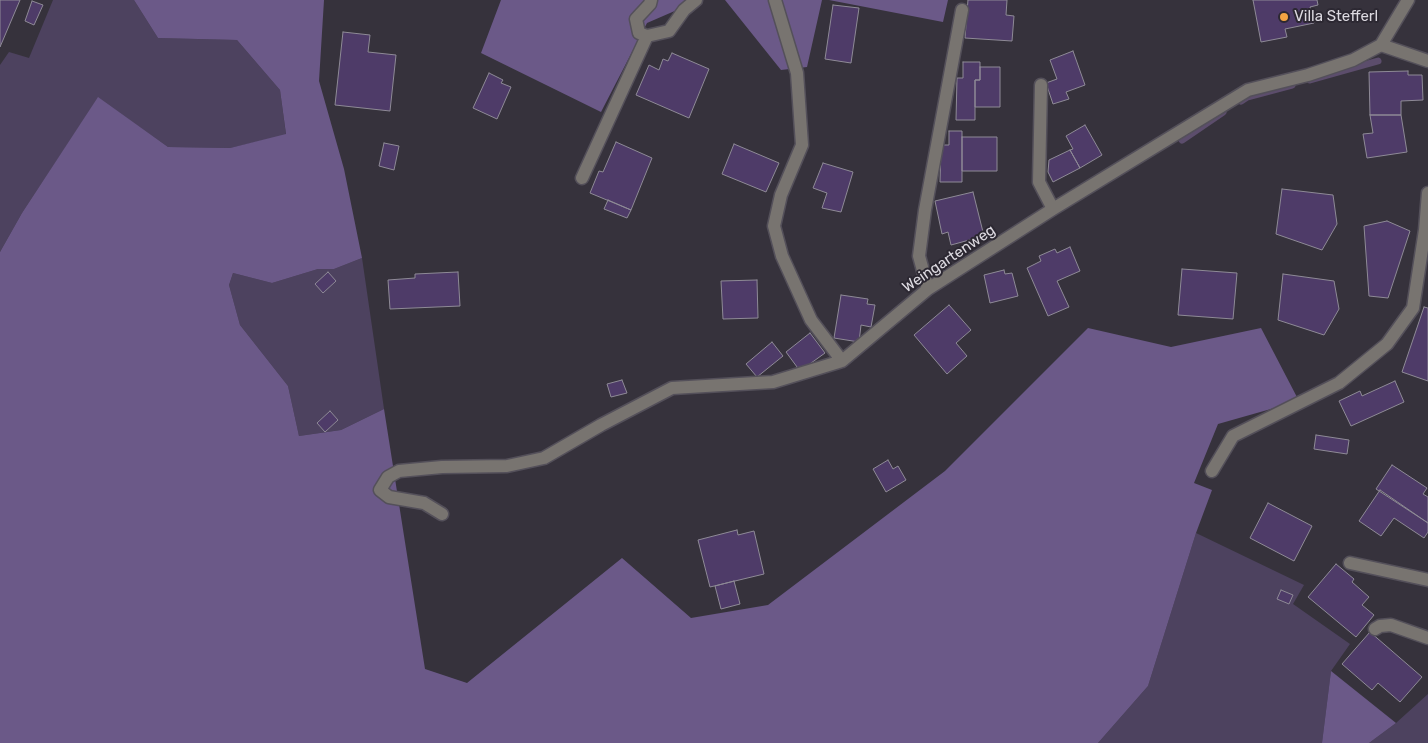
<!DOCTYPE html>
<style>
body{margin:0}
canvas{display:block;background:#36323c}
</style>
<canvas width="1428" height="743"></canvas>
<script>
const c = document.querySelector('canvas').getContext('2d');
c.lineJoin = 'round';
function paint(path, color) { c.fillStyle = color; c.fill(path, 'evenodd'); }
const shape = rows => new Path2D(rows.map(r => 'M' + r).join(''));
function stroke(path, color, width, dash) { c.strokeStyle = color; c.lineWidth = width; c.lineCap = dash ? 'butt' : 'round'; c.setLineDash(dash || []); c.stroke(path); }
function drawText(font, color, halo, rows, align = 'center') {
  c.font = font + ' Rubik,sans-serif'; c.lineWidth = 4; c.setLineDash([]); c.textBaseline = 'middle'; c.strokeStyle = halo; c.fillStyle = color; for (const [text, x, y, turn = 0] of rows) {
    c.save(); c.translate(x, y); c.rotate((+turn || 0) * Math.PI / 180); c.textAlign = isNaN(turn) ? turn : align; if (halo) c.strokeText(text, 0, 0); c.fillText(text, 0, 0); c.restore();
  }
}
const green = shape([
 [53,0,134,0,158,38,237,40,280,90,286,135,230,148,168,147,98,98,22,213,0,252,0,65,9,52,29,58],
 [362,258,384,409,341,430,299,436,288,386,240,325,229,285,233,273,272,283,318,269,334,269],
 [1196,533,1304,585,1293,604,1350,644,1331,671,1322,743,1098,743,1148,686],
 [1428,694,1428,743,1369,743,1396,723]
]);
const forest = shape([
 [134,0,324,0,319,81,344,169,362,258,334,269,318,269,272,283,233,273,229,285,240,325,288,386,299,436,341,430,384,409,425,669,467,683,622,558,691,618,768,605,945,471,1088,328,1171,347,1261,328,1299,401,1218,424,1194,483,1212,490,1196,533,1148,686,1098,743,0,743,0,252,22,213,98,97,168,147,230,148,286,134,280,90,237,40,158,38],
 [501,0,700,0,647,23,601,112,481,53],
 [725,0,822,0,807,67,781,70],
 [829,0,948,0,943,22],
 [1331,671,1396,723,1369,743,1322,743]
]);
const stream = shape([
 [1310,80,1378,61],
 [1241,101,1247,97,1292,85],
 [1182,140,1223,112]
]);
const building = shape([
 [0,0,20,0,0,47,0,0],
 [968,0,1007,0,1006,15,1014,16,1012,41,965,38,968,0],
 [1253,0,1317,0,1318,5,1310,7,1314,23,1285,29,1287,37,1261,42,1253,0],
 [32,1,43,5,34,25,25,21,32,1],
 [833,5,859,8,851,63,825,59,833,5],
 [343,32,370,35,368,52,396,55,390,111,335,105,343,32],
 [1073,51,1085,85,1066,92,1069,99,1053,104,1046,83,1057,79,1050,60,1073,51],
 [672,53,709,69,689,118,636,95,649,65,659,70,663,59,668,61,672,53],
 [963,62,980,62,980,80,975,80,975,120,956,120,957,78,963,78,963,62],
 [980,67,1000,67,1000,107,975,107,975,80,980,80,980,67],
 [1408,71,1408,75,1422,75,1423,100,1401,101,1401,115,1370,115,1369,72,1408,71],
 [489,73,503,80,501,83,511,87,497,119,473,108,489,73],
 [1370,115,1401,115,1407,152,1367,158,1363,134,1373,133,1370,115],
 [1085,125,1102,155,1080,168,1070,150,1073,149,1066,136,1085,125],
 [949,131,962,131,962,182,940,182,941,145,949,145,949,131],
 [962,137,997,137,997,171,962,171,962,137],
 [616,142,652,158,631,210,590,193,599,171,603,172,616,142],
 [384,143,399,146,394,170,379,166,384,143],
 [734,144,779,163,766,192,722,174,734,144],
 [1070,150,1080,168,1053,182,1048,172,1049,160,1070,150],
 [823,163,853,172,841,212,822,208,827,193,813,188,823,163],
 [1282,189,1333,195,1337,224,1322,250,1276,234,1282,189],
 [973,192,984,236,951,245,948,232,942,234,935,201,973,192],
 [608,200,631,210,627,218,604,209,608,200],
 [1387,221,1410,231,1388,298,1369,296,1364,226,1387,221],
 [1070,247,1080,271,1057,281,1069,307,1048,316,1027,268,1041,261,1039,256,1055,249,1057,253,1070,247],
 [1182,269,1237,273,1233,319,1178,315,1182,269],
 [1004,270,1005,274,1012,273,1018,296,990,303,984,275,1004,270],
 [328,272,336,281,323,293,315,284,328,272],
 [458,272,460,306,390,309,388,280,415,278,415,274,458,272],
 [1283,274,1334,281,1339,309,1324,335,1278,320,1283,274],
 [757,280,758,318,723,319,721,281,757,280],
 [841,295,868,299,867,304,875,305,871,327,861,325,859,342,834,338,841,295],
 [949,305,971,330,956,343,967,356,947,374,914,335,949,305],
 [1424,307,1428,308,1428,381,1402,372,1424,307],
 [810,333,825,353,800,371,786,352,810,333],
 [772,342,783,356,757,377,746,364,772,342],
 [622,380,627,393,611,397,607,384,622,380],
 [1395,381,1404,402,1351,426,1339,401,1360,391,1362,396,1395,381],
 [330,411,338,420,325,432,317,423,330,411],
 [1316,435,1349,440,1347,454,1314,449,1316,435],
 [888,460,893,469,898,466,906,480,886,492,873,469,888,460],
 [1392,465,1427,488,1423,494,1428,497,1428,523,1376,489,1392,465],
 [1380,490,1428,523,1428,532,1424,538,1394,518,1381,536,1359,521,1380,490],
 [1268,503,1312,526,1294,561,1250,538,1268,503],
 [737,530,738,535,754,531,764,574,710,587,698,540,737,530],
 [1336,564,1354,579,1352,582,1369,597,1362,605,1374,615,1356,637,1308,597,1336,564],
 [734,581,740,604,721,609,715,586,734,581],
 [1281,590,1293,595,1289,604,1277,599,1281,590],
 [1370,632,1422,677,1400,702,1378,683,1372,690,1342,664,1370,632]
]);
const minor = shape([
 [651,0,650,4,636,19,639,33,647,36,669,31,684,10,696,0],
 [775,0,797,73,802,145,781,195,774,226,782,256,811,320,842,361],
 [1381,45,1408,0],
 [1041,85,1039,182,1053,209],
 [582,178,647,36],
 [928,289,919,256,925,210,962,10],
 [1212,471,1233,436,1339,383,1387,344,1413,308,1425,230,1428,193],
 [442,514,424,503,389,497,380,490,388,477,399,471,442,467,507,466,544,458,601,425,672,388,773,382,842,361,928,289,1053,209,1248,90,1308,75,1353,60,1381,45,1428,61],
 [1350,563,1428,580],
 [1375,629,1380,626,1391,625,1428,638]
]);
const markers = [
 [1284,17,5,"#f3a443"]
];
const poiNames = [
 ["Villa Stefferl",1294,17]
];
const streetNames = [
 ["Weingartenweg",949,259,-34]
];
paint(green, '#4d425f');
paint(forest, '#6b5988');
stroke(stream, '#5c4d6c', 7);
paint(building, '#4e3b68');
stroke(building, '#8e8a96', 1);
stroke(minor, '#54505a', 15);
stroke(minor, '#787470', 12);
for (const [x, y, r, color] of markers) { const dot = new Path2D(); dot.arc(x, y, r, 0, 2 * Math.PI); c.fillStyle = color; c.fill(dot); stroke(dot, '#2c2832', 2); }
drawText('15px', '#dddae1', '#2c2832', poiNames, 'left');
drawText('15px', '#dddae1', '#2c2832', streetNames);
</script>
